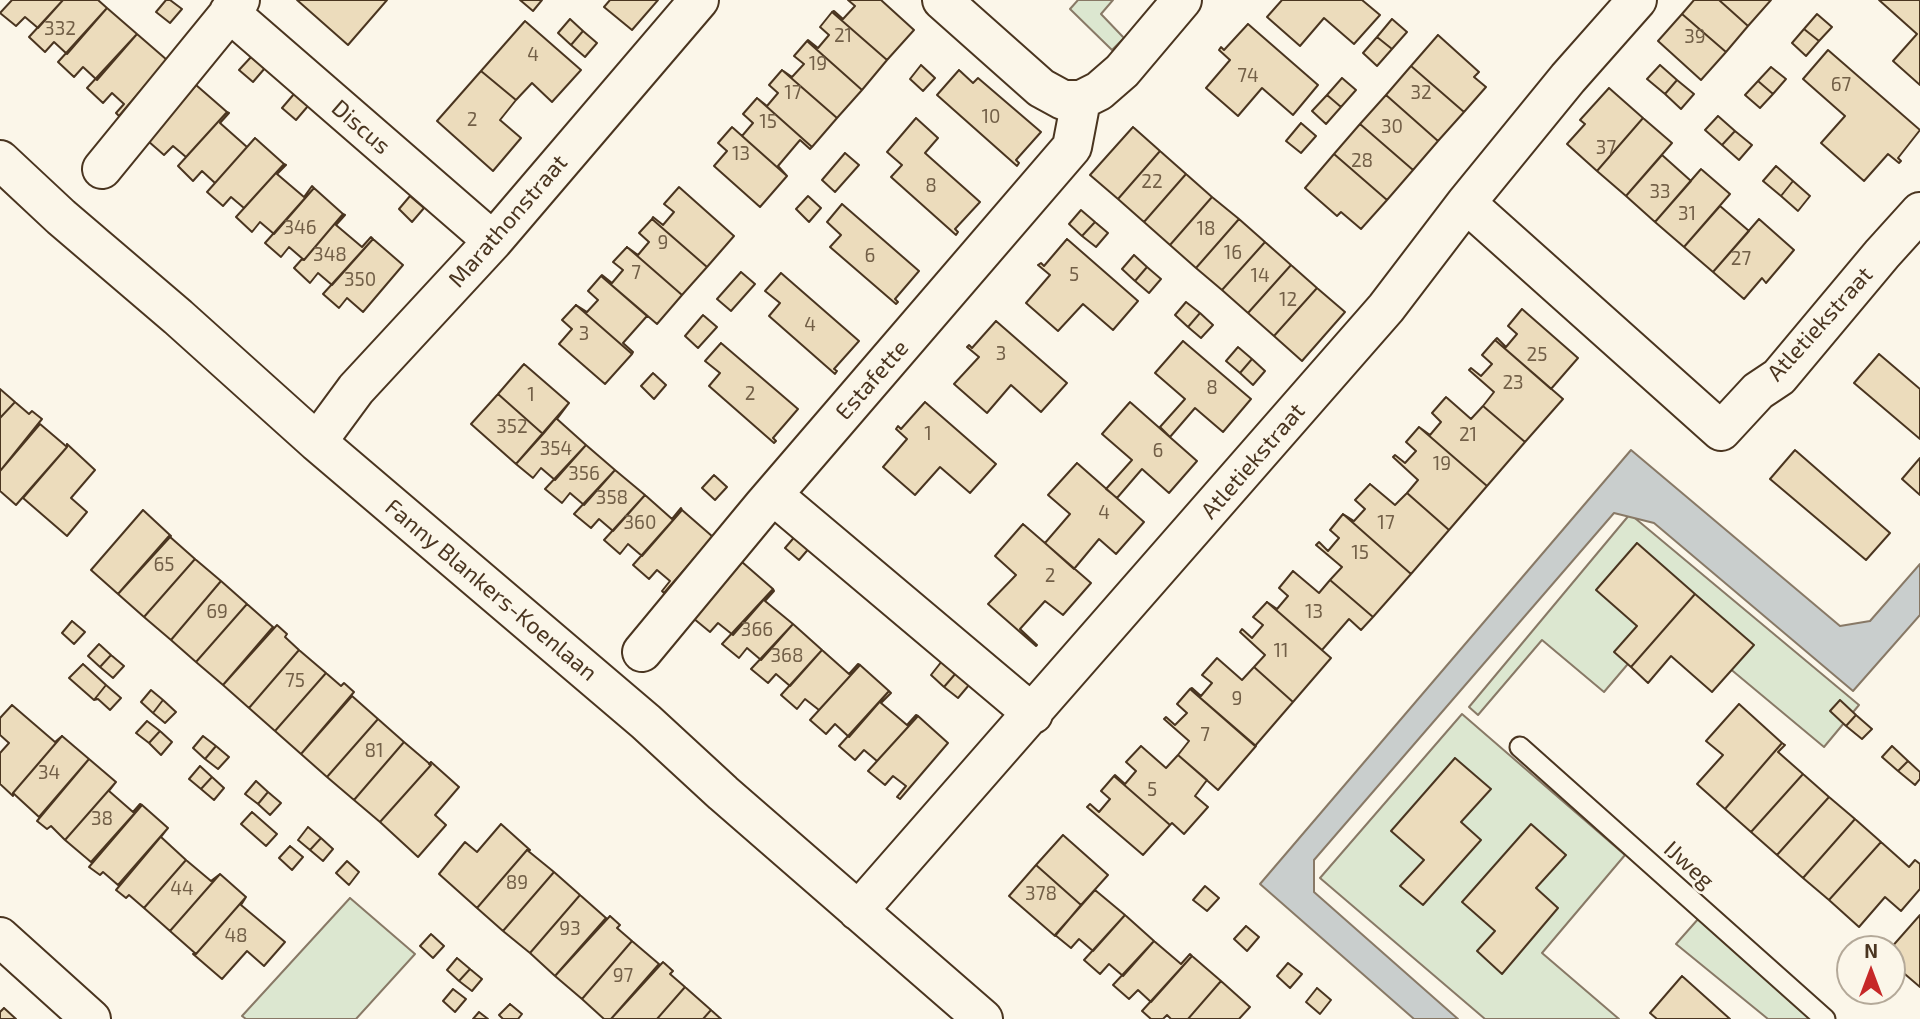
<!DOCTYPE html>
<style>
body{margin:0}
#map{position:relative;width:1920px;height:1019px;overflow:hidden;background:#fbf6e9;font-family:"Exo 2",sans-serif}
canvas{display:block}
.north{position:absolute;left:1836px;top:935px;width:70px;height:70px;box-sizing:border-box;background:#fbf6e9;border:2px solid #b4a999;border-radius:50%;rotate:0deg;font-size:19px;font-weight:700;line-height:28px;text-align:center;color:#4a3520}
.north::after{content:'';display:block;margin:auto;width:24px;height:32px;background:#c62828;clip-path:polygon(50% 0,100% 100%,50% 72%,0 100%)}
</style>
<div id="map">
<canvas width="1920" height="1019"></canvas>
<div class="north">N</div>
</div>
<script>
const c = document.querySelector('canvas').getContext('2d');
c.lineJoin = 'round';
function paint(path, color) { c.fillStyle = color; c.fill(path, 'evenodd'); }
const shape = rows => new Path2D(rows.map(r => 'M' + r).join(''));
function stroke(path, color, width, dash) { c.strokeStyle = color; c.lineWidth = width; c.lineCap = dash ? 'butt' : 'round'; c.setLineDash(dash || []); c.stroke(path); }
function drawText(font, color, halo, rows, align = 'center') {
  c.font = font + ' "Exo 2",sans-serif'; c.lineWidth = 5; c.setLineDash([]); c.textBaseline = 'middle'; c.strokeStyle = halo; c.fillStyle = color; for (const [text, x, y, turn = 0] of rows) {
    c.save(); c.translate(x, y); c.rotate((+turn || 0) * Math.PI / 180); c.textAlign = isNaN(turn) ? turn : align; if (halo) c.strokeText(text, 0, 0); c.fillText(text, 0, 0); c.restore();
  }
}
const green = shape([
 [1078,0,1113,0,1101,14,1124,38,1112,50,1070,9,1078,0],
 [1630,514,1859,705,1824,747,1668,617,1604,692,1542,640,1478,715,1469,707,1630,514],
 [1462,714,1625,855,1542,953,1619,1019,1485,1019,1320,878,1462,714],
 [350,898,415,954,356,1019,246,1019,242,1016,350,898],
 [1699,918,1814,1019,1768,1019,1676,944,1699,918]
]);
const water = shape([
 [1631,450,1840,626,1870,621,1920,564,1920,615,1853,691,1654,523,1614,513,1314,860,1314,892,1458,1019,1414,1019,1260,884,1631,450]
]);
const building = shape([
 [12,0,63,0,38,28,25,17,16,26,0,13,12,0],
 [63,0,98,0,107,8,67,54,54,42,45,52,29,37,63,0],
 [166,0,170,0,182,9,170,23,156,12,166,0],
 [297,0,387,0,348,45,297,0],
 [520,0,542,0,533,11,520,0],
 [610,0,658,0,632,30,604,7,610,0],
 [848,0,881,0,914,30,887,60,832,12,834,11,843,19,855,6,848,0],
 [1282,0,1362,0,1380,15,1354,44,1324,18,1300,46,1267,17,1282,0],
 [1694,0,1719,0,1748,26,1726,52,1682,14,1694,0],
 [1719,0,1771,0,1748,26,1719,0],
 [1879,0,1920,0,1920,85,1893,61,1917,34,1879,0],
 [107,8,137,34,97,80,83,67,74,77,58,62,107,8],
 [832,12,887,60,862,90,807,41,808,40,818,48,829,35,820,27,832,12],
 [1682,14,1726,52,1701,80,1658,41,1682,14],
 [1817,14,1832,27,1819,41,1804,29,1817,14],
 [570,19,583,31,571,45,558,33,570,19],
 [1392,19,1407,32,1392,49,1377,37,1392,19],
 [525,21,581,70,552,102,532,83,516,100,481,71,525,21],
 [1248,24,1318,85,1293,115,1262,88,1238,116,1206,88,1230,60,1219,50,1221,47,1224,50,1248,24],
 [1804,29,1819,41,1806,56,1792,43,1804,29],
 [583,31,597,43,585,57,571,45,583,31],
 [137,34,167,60,119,116,116,113,124,104,112,93,103,103,87,88,137,34],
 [1438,35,1479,72,1474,77,1486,87,1464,112,1411,66,1438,35],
 [1377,37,1392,49,1377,66,1363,53,1377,37],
 [807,41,862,90,837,118,782,70,792,77,804,64,794,56,807,41],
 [1828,50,1920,130,1898,158,1901,161,1899,163,1888,154,1864,181,1821,143,1845,116,1803,79,1828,50],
 [251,57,265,68,253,82,239,70,251,57],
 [921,65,935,78,923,91,910,79,921,65],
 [1660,65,1677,80,1665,94,1647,79,1660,65],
 [1411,66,1464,112,1438,141,1386,95,1411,66],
 [1771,67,1786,79,1773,94,1758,81,1771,67],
 [782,70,837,118,812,147,757,98,767,106,778,93,769,85,782,70],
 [959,70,973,83,978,78,1041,132,1016,160,1019,163,1017,166,937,95,959,70],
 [481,71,516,100,500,120,521,138,493,171,437,121,481,71],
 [1342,78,1356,90,1341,107,1327,95,1342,78],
 [1677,80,1694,94,1681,109,1665,94,1677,80],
 [1758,81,1773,94,1760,108,1745,95,1758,81],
 [196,85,227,112,186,157,173,146,164,155,148,141,196,85],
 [1609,88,1643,118,1597,171,1567,144,1585,124,1580,120,1609,88],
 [294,94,308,106,296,120,282,108,294,94],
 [1327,95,1341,107,1326,124,1312,111,1327,95],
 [1386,95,1438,141,1413,170,1360,124,1386,95],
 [757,98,812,147,810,149,800,140,778,166,787,176,742,136,753,123,743,114,757,98],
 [227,112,229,113,220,123,247,147,215,183,202,171,193,181,178,166,227,112],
 [1718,116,1735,131,1722,145,1705,130,1718,116],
 [916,118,938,138,925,153,980,202,955,229,958,232,956,235,891,177,902,165,887,152,916,118],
 [1643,118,1672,143,1626,196,1597,171,1643,118],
 [1301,123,1316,136,1301,153,1286,141,1301,123],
 [1360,124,1413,170,1387,200,1334,154,1360,124],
 [732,127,787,176,760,207,714,166,727,151,718,143,732,127],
 [1133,127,1160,151,1118,199,1090,175,1133,127],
 [1735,131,1752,145,1739,160,1722,145,1735,131],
 [255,138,284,164,244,208,231,197,223,206,207,192,255,138],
 [1160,151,1186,174,1144,222,1118,199,1160,151],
 [845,153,859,165,835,192,822,180,845,153],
 [1334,154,1387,200,1361,229,1341,212,1337,216,1305,188,1334,154],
 [1662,155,1691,181,1655,222,1626,196,1662,155],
 [284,164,286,165,277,174,304,197,312,186,314,188,274,234,260,222,252,232,236,217,284,164],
 [1776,166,1793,181,1781,196,1763,181,1776,166],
 [1701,169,1730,194,1684,247,1655,222,1701,169],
 [1186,174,1212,197,1170,245,1144,222,1186,174],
 [1793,181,1810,196,1798,211,1781,196,1793,181],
 [679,187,734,236,707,267,652,219,653,217,663,225,674,212,664,204,679,187],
 [314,188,343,214,304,260,289,247,281,257,265,243,314,188],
 [410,196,424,208,412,222,399,209,410,196],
 [808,196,821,208,809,222,796,209,808,196],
 [1212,197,1239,219,1196,268,1170,245,1212,197],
 [842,204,919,271,895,299,898,302,896,304,830,247,841,235,827,222,842,204],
 [1720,206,1749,231,1713,272,1684,247,1720,206],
 [1081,210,1095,222,1082,236,1069,224,1081,210],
 [343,214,345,215,336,225,362,247,371,237,373,239,332,285,318,273,310,283,294,268,302,259,304,260,343,214],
 [652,219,707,267,682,295,627,247,638,255,649,242,639,233,652,219],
 [1239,219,1265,242,1222,290,1196,268,1239,219],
 [1759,219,1794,250,1766,283,1762,278,1744,299,1713,272,1759,219],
 [1095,222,1108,233,1096,247,1082,236,1095,222],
 [373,239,403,265,363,312,347,298,339,308,323,294,373,239],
 [1067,239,1138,301,1113,330,1083,304,1058,331,1026,303,1050,275,1038,265,1041,263,1044,266,1067,239],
 [1265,242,1291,265,1248,313,1222,290,1265,242],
 [627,247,682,295,657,324,601,276,602,275,612,283,623,270,613,262,627,247],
 [1134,255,1147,267,1135,281,1122,269,1134,255],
 [1291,265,1317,288,1274,336,1248,313,1291,265],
 [1147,267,1161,279,1149,293,1135,281,1147,267],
 [741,272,755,284,731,311,717,299,741,272],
 [781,273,859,341,834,369,837,371,835,374,769,316,780,303,765,291,781,273],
 [601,276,647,316,623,343,633,352,632,354,576,305,587,312,598,300,588,291,601,276],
 [1317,288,1345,312,1302,361,1274,336,1317,288],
 [1186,302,1200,313,1188,327,1175,315,1186,302],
 [576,305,632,354,605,384,559,344,572,329,562,320,576,305],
 [1522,309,1578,358,1551,389,1495,340,1497,338,1506,347,1517,334,1508,326,1522,309],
 [1200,313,1213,325,1201,338,1188,327,1200,313],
 [703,315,717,327,698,348,685,336,703,315],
 [996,321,1067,383,1041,412,1011,385,987,413,954,384,979,357,967,347,969,345,972,348,996,321],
 [1495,340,1563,399,1525,442,1483,406,1494,392,1469,370,1471,368,1481,376,1492,364,1482,355,1495,340],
 [1183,341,1251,399,1223,432,1195,408,1170,437,1160,427,1185,399,1155,373,1183,341],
 [721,343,798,409,773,438,776,441,774,443,709,386,720,373,705,361,721,343],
 [1238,347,1252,359,1240,373,1226,361,1238,347],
 [1879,354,1920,389,1920,439,1854,383,1879,354],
 [1252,359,1265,371,1253,385,1240,373,1252,359],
 [524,364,569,403,543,434,498,394,524,364],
 [653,373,666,385,654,399,641,386,653,373],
 [0,389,15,402,0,418,0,389],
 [498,394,543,434,516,464,471,424,498,394],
 [1446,397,1471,419,1483,406,1525,442,1487,486,1419,427,1430,435,1441,422,1432,413,1446,397],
 [15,402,29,414,32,411,42,419,0,471,0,418,15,402],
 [925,402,996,464,970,493,940,467,915,495,883,467,907,439,896,429,898,426,901,429,925,402],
 [1130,402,1197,461,1169,493,1142,469,1117,498,1106,489,1132,460,1102,434,1130,402],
 [569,403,557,419,586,445,555,480,541,468,533,478,516,464,569,403],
 [40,424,67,447,16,505,0,491,0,471,40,424],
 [1419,427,1487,486,1449,530,1407,493,1418,480,1393,457,1395,455,1405,463,1416,451,1406,442,1419,427],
 [67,444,95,470,71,498,87,512,67,536,23,498,67,447,67,444],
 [586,445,615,470,584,505,570,493,562,503,545,489,586,445],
 [1795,450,1890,533,1866,560,1770,479,1795,450],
 [1920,458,1920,495,1902,479,1920,458],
 [1077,463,1144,522,1116,554,1099,539,1074,569,1045,543,1070,514,1048,495,1077,463],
 [615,470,645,495,613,531,599,519,591,528,574,514,615,470],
 [714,475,727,487,715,500,702,488,714,475],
 [1370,484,1395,505,1407,493,1449,530,1411,574,1343,514,1354,521,1365,509,1355,500,1370,484],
 [645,495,672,519,681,508,682,510,642,556,628,544,620,554,604,540,645,495],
 [143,510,171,536,118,594,91,570,143,510],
 [682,510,713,537,664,593,662,591,670,581,657,570,649,579,633,565,682,510],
 [1343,514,1411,574,1373,617,1330,580,1342,567,1316,545,1319,542,1328,551,1339,538,1330,530,1343,514],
 [1023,524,1091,583,1063,615,1045,601,1020,629,1037,645,1036,646,988,604,1016,575,995,556,1023,524],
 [797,534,811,546,799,560,785,548,797,534],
 [169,536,195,559,144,617,118,594,169,536],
 [1637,543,1695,594,1631,667,1614,652,1637,626,1596,590,1637,543],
 [195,559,221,581,171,640,144,617,195,559],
 [742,562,773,589,733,635,718,623,710,632,693,618,742,562],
 [1293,571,1319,593,1330,580,1373,617,1361,630,1349,619,1322,650,1267,602,1277,609,1288,596,1279,588,1293,571],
 [221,581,247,604,196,662,171,640,221,581],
 [773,589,774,591,765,601,793,624,761,660,747,648,739,658,722,644,773,589],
 [1695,594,1754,645,1712,692,1671,656,1648,683,1631,667,1695,594],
 [1267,602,1331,658,1293,702,1254,667,1265,655,1240,632,1242,629,1252,638,1263,625,1253,617,1267,602],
 [247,604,273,627,223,685,196,662,247,604],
 [72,621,85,632,74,644,62,633,72,621],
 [793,624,822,650,790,686,776,674,768,683,751,669,793,624],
 [277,625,287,634,285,637,299,650,249,708,223,685,277,625],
 [99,644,111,655,100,667,88,656,99,644],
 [299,650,326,673,275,731,249,708,299,650],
 [822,650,849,674,858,664,860,665,819,710,805,699,797,709,781,695,822,650],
 [111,655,124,666,113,678,100,667,111,655],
 [1217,658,1242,680,1254,667,1293,702,1255,746,1190,689,1192,688,1201,696,1212,683,1202,675,1217,658],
 [942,661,956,673,944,687,931,675,942,661],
 [83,664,106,685,94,700,69,678,83,664],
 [860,665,889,691,849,737,835,724,826,734,810,720,860,665],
 [326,673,341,686,344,683,354,692,301,754,275,731,326,673],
 [956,673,969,685,958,698,944,687,956,673],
 [106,685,121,698,110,710,98,699,94,700,106,685],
 [1190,689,1256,746,1218,790,1178,755,1189,741,1164,719,1166,717,1175,725,1187,713,1177,704,1190,689],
 [151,690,163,700,153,713,141,702,151,690],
 [889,691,891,693,881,703,907,725,916,715,918,716,877,761,864,750,855,760,839,746,889,691],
 [352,696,378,719,327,777,301,754,352,696],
 [163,700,176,712,165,723,153,713,163,700],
 [1840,700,1856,715,1846,726,1830,711,1840,700],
 [1739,704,1782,743,1725,809,1697,784,1723,755,1706,741,1739,704],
 [12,705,55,742,62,736,13,793,13,796,0,784,0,753,9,743,0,735,0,718,12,705],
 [1856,715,1872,729,1862,739,1846,726,1856,715],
 [918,716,948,743,900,799,897,797,906,786,893,776,885,785,868,771,918,716],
 [378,719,404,742,354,800,327,777,378,719],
 [147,721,160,731,149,743,136,733,147,721],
 [160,731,172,742,161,755,149,743,160,731],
 [62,736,89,759,39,817,13,793,62,736],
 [203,736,216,746,205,759,193,748,203,736],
 [404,742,431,765,380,822,354,800,404,742],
 [1782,743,1785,745,1778,752,1803,774,1751,832,1725,809,1782,743],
 [216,746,229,757,218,769,205,759,216,746],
 [1141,746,1166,768,1178,755,1207,780,1195,796,1208,807,1184,834,1172,823,1170,825,1114,776,1115,775,1125,784,1136,771,1126,762,1141,746],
 [1892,746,1908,761,1898,771,1882,757,1892,746],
 [1455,758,1491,789,1461,822,1481,840,1423,905,1400,886,1424,860,1391,831,1455,758],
 [89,759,116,782,65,840,51,826,47,829,37,821,89,759],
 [1908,761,1920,772,1920,779,1915,785,1898,771,1908,761],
 [431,762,459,787,435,815,446,825,418,857,380,822,431,765,429,764,431,762],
 [200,766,212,777,201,789,189,779,200,766],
 [1803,774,1829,797,1777,855,1751,832,1803,774],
 [1114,776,1170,825,1143,855,1087,807,1090,804,1099,812,1110,799,1101,791,1114,776],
 [212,777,224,788,214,800,201,789,212,777],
 [256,781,268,792,258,804,245,794,256,781],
 [116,782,109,791,133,812,140,804,142,805,91,862,65,840,116,782],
 [268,792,281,803,270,815,258,804,268,792],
 [1829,797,1855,819,1803,878,1777,855,1829,797],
 [142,805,168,828,118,885,103,872,100,875,89,867,142,805],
 [252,812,277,834,266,846,241,824,252,812],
 [1855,819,1881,842,1829,900,1803,878,1855,819],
 [501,824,530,850,527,850,477,908,439,874,465,842,477,852,501,824],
 [1531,824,1566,855,1536,888,1558,908,1502,974,1477,951,1495,931,1462,902,1531,824],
 [308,827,321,838,310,850,298,840,308,827],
 [168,828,161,837,186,860,144,908,129,895,126,898,116,890,168,828],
 [1063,835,1108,875,1081,905,1036,865,1063,835],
 [321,838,333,849,323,861,310,850,321,838],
 [1881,842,1909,867,1915,860,1920,864,1920,889,1901,911,1885,897,1859,927,1829,900,1881,842],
 [290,846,303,857,292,870,279,858,290,846],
 [527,850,554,872,503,931,477,908,527,850],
 [186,860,211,881,220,874,170,931,144,908,186,860],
 [347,861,359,872,349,885,336,873,347,861],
 [1036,865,1081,905,1055,936,1009,896,1036,865],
 [554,872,580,895,530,953,503,931,554,872],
 [220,874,246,897,196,954,170,931,220,874],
 [1205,886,1219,898,1207,911,1193,900,1205,886],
 [1095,890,1125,915,1093,951,1079,939,1071,948,1055,935,1095,890],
 [580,895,606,918,555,976,530,953,580,895],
 [246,897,241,905,285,942,264,966,247,951,222,979,193,954,196,954,246,897],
 [1125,915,1154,941,1123,976,1109,964,1100,974,1084,960,1125,915],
 [1920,915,1920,987,1892,963,1892,949,1890,949,1920,915],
 [610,916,620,925,617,928,632,941,582,999,555,976,610,916],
 [1246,926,1259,937,1247,951,1234,939,1246,926],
 [431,934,444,946,433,958,420,946,431,934],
 [632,941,659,964,611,1019,604,1019,582,999,632,941],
 [1154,941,1181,964,1190,954,1192,956,1151,1002,1138,990,1129,999,1113,985,1154,941],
 [1192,956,1221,981,1188,1019,1171,1019,1167,1015,1163,1019,1151,1019,1142,1011,1192,956],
 [457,958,470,969,459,981,447,970,457,958],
 [663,962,673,971,670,974,685,987,657,1019,611,1019,663,962],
 [1288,963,1302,974,1290,988,1277,976,1288,963],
 [470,969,482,979,472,991,459,981,470,969],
 [1682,976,1730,1019,1657,1019,1650,1013,1682,976],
 [1221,981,1250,1007,1239,1019,1188,1019,1221,981],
 [685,987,711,1010,703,1019,657,1019,685,987],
 [1317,988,1331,1000,1320,1014,1306,1002,1317,988],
 [453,989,466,999,455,1012,443,1001,453,989],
 [510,1004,522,1014,518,1019,503,1019,499,1015,510,1004],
 [4,1008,16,1019,0,1019,0,1012,4,1008],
 [711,1010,721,1019,703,1019,711,1010],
 [479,1012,488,1019,473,1019,479,1012]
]);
const lane = shape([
 [1520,747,1825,1019]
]);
const street = shape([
 [942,0,1041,88,1063,100,1081,100,1099,91,1122,71,1182,0],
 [229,12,493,241],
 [0,160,61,217,178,317,317,442,646,722,723,793,983,1019],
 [102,169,240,0],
 [1466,203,1721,431,1758,391,1779,377,1882,254,1920,212],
 [317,442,356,389,493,241,699,0],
 [773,495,1033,714],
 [642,652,763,506,1072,147,1081,100],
 [858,911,1386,308,1466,203,1568,78,1637,0],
 [0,937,91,1019]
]);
const numberNames = [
 ["332",60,29],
 ["21",843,36],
 ["39",1695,37],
 ["4",533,55],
 ["19",818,64],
 ["74",1248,76],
 ["67",1841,85],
 ["17",793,93],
 ["32",1421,93],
 ["10",991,117],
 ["2",472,120],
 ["15",768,122],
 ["30",1392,127],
 ["37",1606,148],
 ["13",741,154],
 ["28",1362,161],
 ["22",1152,182],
 ["8",931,186],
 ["33",1660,192],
 ["31",1687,214],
 ["346",300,228],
 ["18",1206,229],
 ["9",663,243],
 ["16",1233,253],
 ["348",330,255],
 ["6",870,256],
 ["27",1741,259],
 ["7",636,273],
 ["5",1074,275],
 ["14",1260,276],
 ["350",360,280],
 ["12",1288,300],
 ["4",810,325],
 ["3",584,334],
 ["3",1001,354],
 ["25",1537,355],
 ["23",1513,383],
 ["8",1212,388],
 ["2",750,394],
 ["1",531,395],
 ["352",512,427],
 ["1",928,434],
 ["21",1468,435],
 ["354",556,449],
 ["6",1158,451],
 ["19",1442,464],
 ["356",584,474],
 ["358",612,498],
 ["4",1104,513],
 ["360",640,523],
 ["17",1386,523],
 ["15",1360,553],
 ["65",164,565],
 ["2",1050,576],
 ["69",217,612],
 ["13",1314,612],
 ["366",757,630],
 ["11",1281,651],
 ["368",787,656],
 ["75",295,681],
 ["9",1237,699],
 ["7",1205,735],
 ["81",374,751],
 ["34",49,773],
 ["5",1152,790],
 ["38",102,819],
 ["89",517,883],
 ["44",182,889],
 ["378",1041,894],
 ["93",570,929],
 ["48",236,936],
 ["97",623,976]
];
const streetNames = [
 ["Discus",361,127,41],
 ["Marathonstraat",508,221,-49],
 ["Atletiekstraat",1820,324,-48],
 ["Estafette",872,380,-49],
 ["Atletiekstraat",1253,461,-49],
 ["Fanny Blankers-Koenlaan",491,590,40],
 ["IJweg",1689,865,42]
];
paint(green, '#dce7d0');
stroke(green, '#887966', 2);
paint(water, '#c9cecd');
stroke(water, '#887966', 2);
paint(building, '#ecdcbc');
stroke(building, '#4a3520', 2);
stroke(lane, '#4a3520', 23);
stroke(street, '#4a3520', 42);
stroke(lane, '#fbf6e9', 19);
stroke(street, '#fbf6e9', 38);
drawText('19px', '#725f47', null, numberNames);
drawText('23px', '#4a3520', '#fbf6e9', streetNames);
</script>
